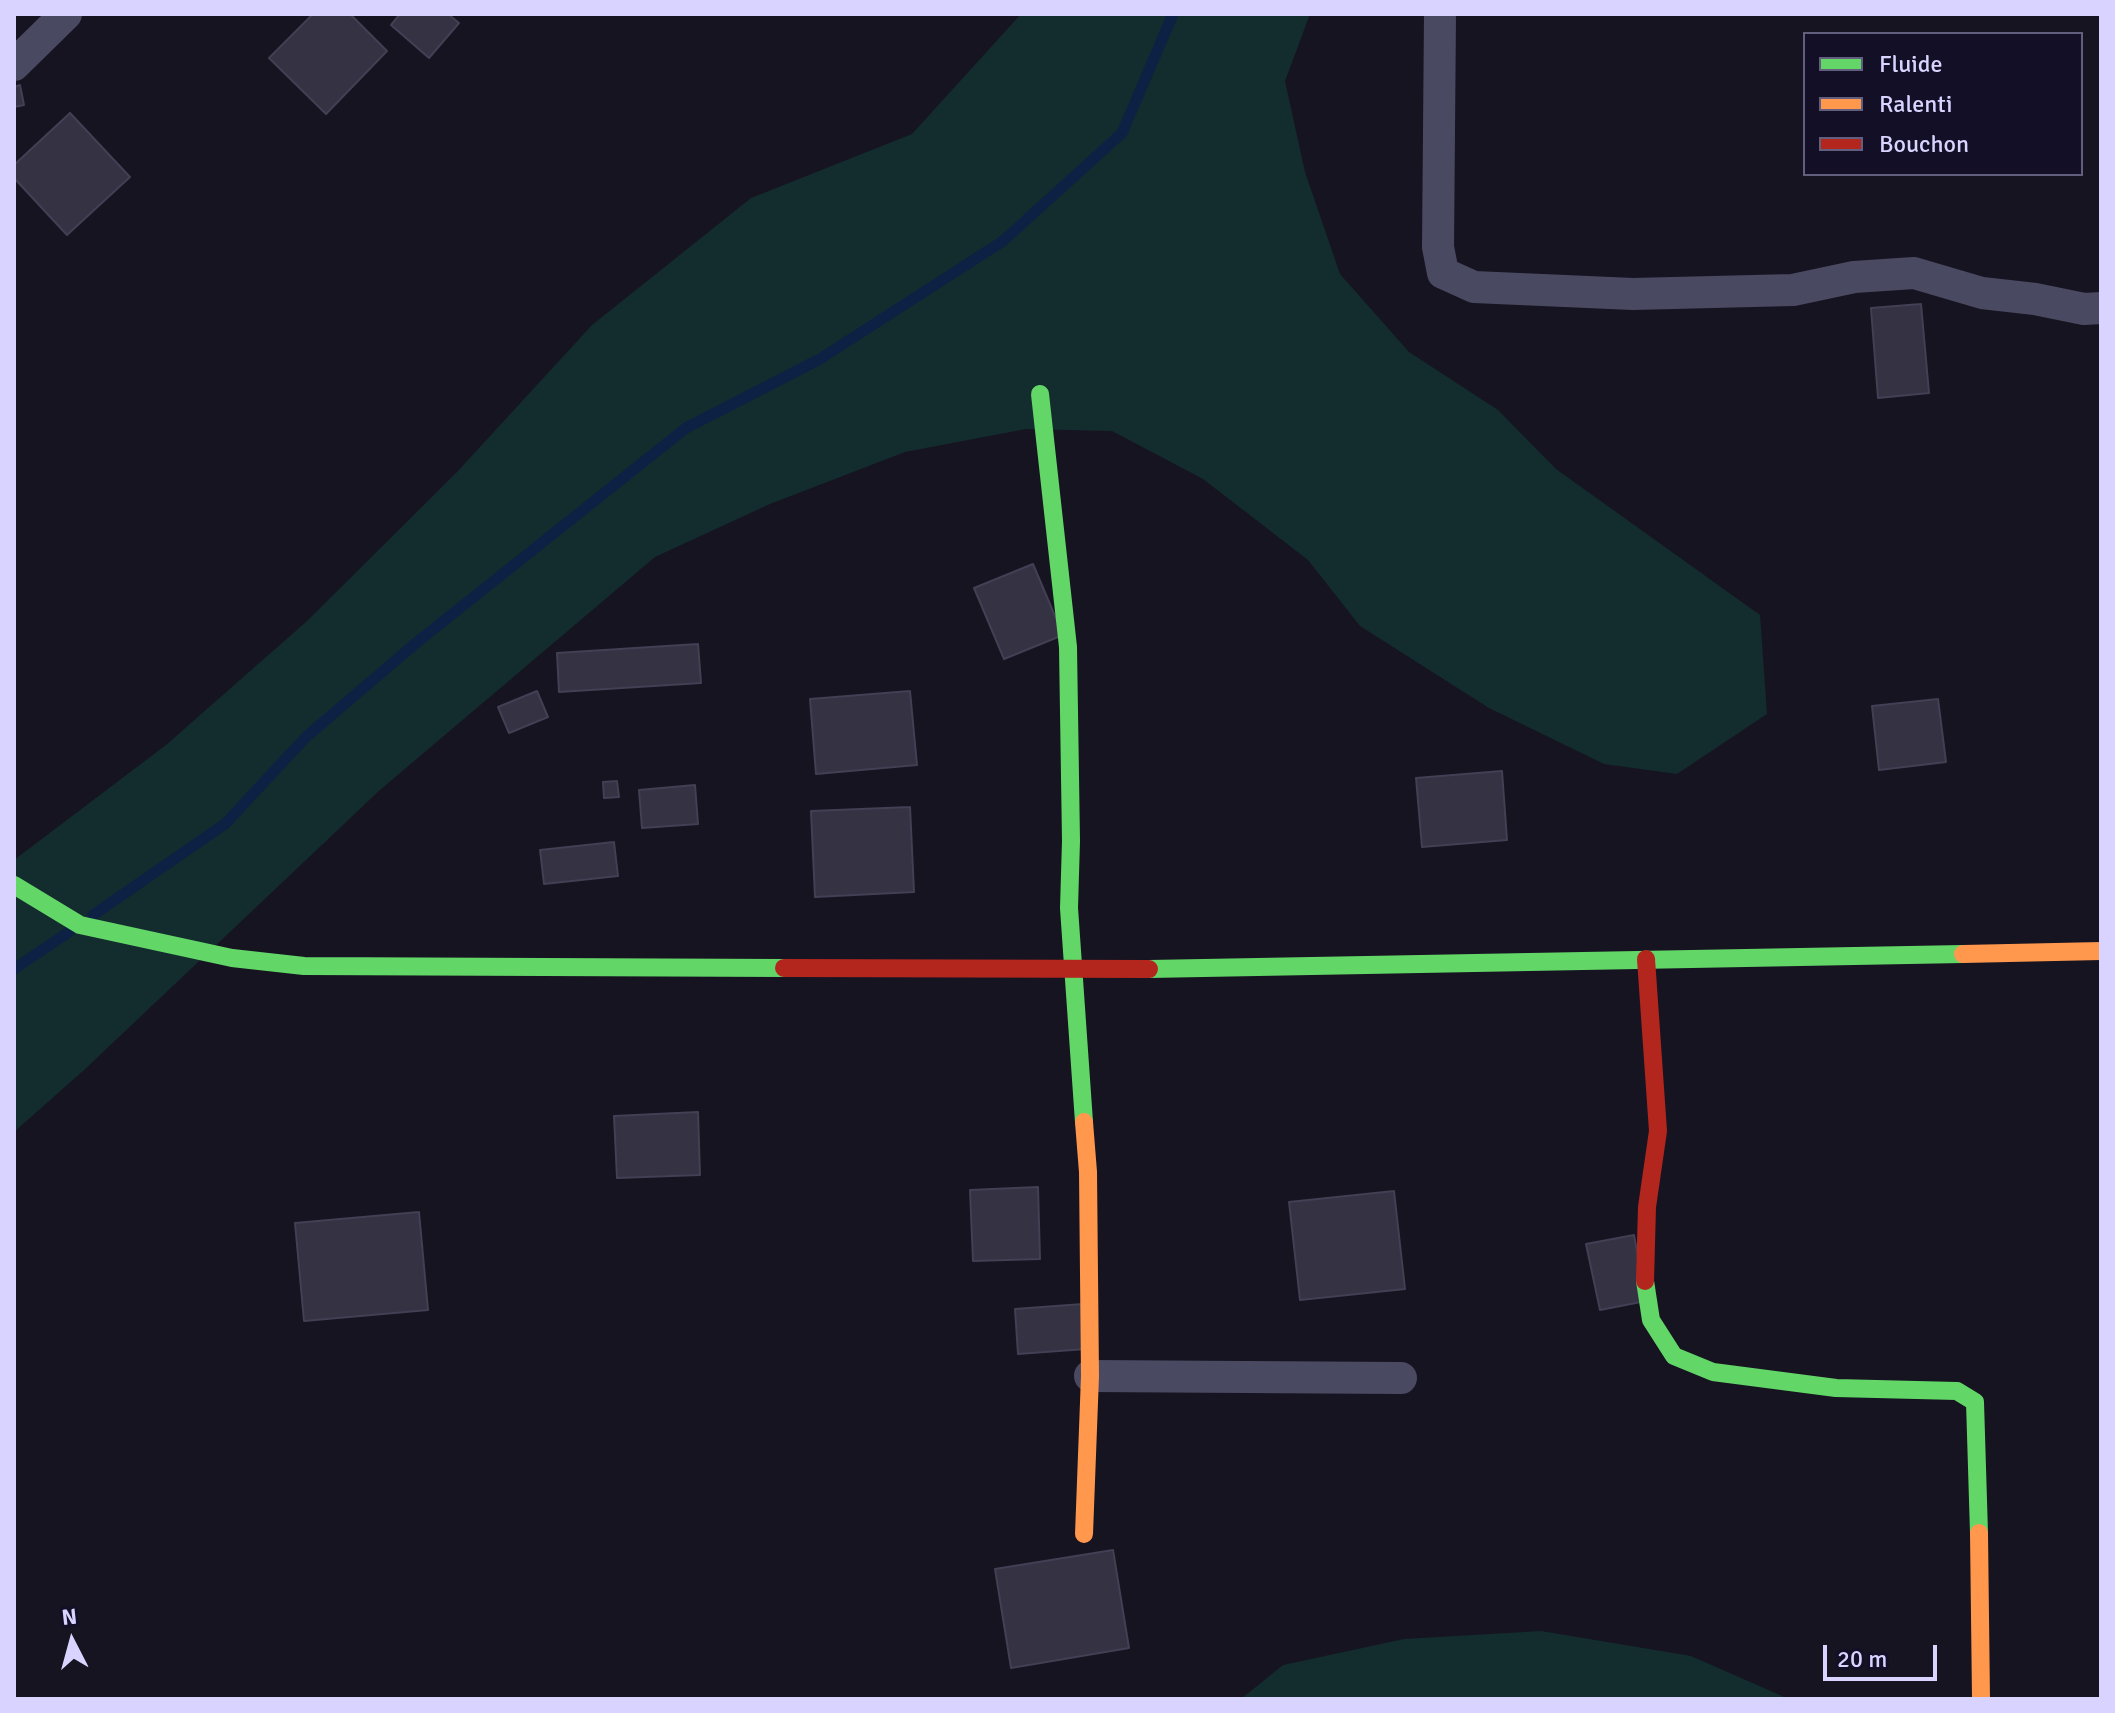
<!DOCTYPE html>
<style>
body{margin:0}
#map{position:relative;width:2115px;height:1713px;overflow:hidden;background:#161421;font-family:Signika,sans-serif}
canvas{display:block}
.frame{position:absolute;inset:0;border:16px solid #d9d4ff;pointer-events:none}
.legend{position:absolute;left:1803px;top:32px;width:280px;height:144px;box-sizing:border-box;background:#130f26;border:2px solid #625e7d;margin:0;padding:10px 14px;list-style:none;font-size:24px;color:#d9d4ff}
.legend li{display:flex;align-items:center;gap:16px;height:40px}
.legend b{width:40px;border:2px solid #625e7d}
.north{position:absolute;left:32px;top:1601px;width:80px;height:80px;-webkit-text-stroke:6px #130f26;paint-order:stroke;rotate:354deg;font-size:22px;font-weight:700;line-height:32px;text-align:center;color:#d9d4ff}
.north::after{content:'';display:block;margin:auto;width:28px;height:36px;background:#d9d4ff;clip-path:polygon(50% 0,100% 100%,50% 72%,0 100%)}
.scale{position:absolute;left:1823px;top:1645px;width:114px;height:36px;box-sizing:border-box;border:4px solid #d9d4ff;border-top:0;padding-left:10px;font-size:24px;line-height:28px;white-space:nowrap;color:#d9d4ff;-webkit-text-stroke:6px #130f26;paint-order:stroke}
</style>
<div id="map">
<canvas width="2115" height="1713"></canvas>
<div class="frame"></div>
<ul class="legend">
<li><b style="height:10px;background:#63d668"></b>Fluide</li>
<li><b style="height:10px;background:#ff974d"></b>Ralenti</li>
<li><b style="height:10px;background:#b3261e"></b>Bouchon</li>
</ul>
<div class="north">N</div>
<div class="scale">20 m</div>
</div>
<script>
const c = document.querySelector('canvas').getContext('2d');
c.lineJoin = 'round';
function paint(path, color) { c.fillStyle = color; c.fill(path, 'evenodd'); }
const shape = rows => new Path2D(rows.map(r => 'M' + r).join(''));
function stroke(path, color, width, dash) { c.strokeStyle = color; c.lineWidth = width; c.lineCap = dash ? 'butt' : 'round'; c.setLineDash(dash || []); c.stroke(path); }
const green = shape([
 [1021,14,1310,14,1285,81,1305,172,1340,274,1409,352,1498,410,1556,469,1760,615,1767,714,1677,774,1604,764,1489,708,1360,626,1308,560,1203,479,1112,431,1026,429,905,452,770,504,655,557,380,790,83,1071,14,1132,14,860,166,745,307,621,457,472,592,325,751,198,912,134],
 [1541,1631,1691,1656,1789,1699,1241,1699,1283,1665,1404,1639]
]);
const stream = shape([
 [93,915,225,824,306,737,416,643,686,428,820,359,1003,241,1122,133,1173,14],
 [14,969,69,932]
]);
const building = shape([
 [313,14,350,14,387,51,326,114,269,58,313,14],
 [400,14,448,14,459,23,429,58,391,25,400,14],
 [20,85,24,105,14,107,14,87,20,85],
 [70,113,130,177,67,235,14,178,14,165,70,113],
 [1921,304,1929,393,1878,398,1871,308,1921,304],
 [1033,564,1063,635,1004,659,974,588,1033,564],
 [698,644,701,683,559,692,557,653,698,644],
 [537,691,548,717,509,733,498,707,537,691],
 [910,691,917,765,816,774,810,699,910,691],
 [1938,699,1946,762,1879,770,1872,706,1938,699],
 [1502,771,1507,840,1422,847,1416,778,1502,771],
 [617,781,619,797,604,798,603,782,617,781],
 [695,785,698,824,642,828,639,790,695,785],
 [910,807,914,892,815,897,811,811,910,807],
 [614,842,618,876,544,884,540,850,614,842],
 [698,1112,700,1175,617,1178,614,1116,698,1112],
 [1038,1187,1040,1259,973,1261,970,1190,1038,1187],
 [1394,1191,1405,1289,1300,1300,1289,1202,1394,1191],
 [419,1212,428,1310,304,1321,295,1223,419,1212],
 [1634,1235,1646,1301,1600,1310,1586,1244,1634,1235],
 [1083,1304,1086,1349,1018,1354,1015,1309,1083,1304],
 [1113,1550,1129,1648,1011,1668,995,1569,1113,1550]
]);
const street = shape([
 [1440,14,1438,247,1443,273,1474,287,1633,294,1793,290,1854,277,1914,273,1982,293,2035,299,2084,309,2101,308],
 [14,65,66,14],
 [1090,1376,1401,1378]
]);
const fast = shape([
 [1040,394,1068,647,1071,841,1069,908,1084,1122],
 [14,885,80,925,232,958,304,966,784,968],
 [1149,969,1963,954],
 [1645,1281,1651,1320,1674,1356,1713,1372,1836,1388,1957,1391,1975,1402,1979,1533]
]);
const slow = shape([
 [1963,954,2101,951],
 [1979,1533,1981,1699],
 [1084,1534,1090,1376,1088,1172,1084,1122]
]);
const jam = shape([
 [784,968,1149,969],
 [1645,1281,1647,1207,1658,1131,1646,959]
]);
paint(green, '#132c2d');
stroke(stream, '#0d2144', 11);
paint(building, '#343243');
stroke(building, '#433f54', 2);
stroke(street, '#4a4962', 32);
stroke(fast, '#63d668', 18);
stroke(slow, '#ff974d', 18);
stroke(jam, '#b3261e', 18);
</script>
